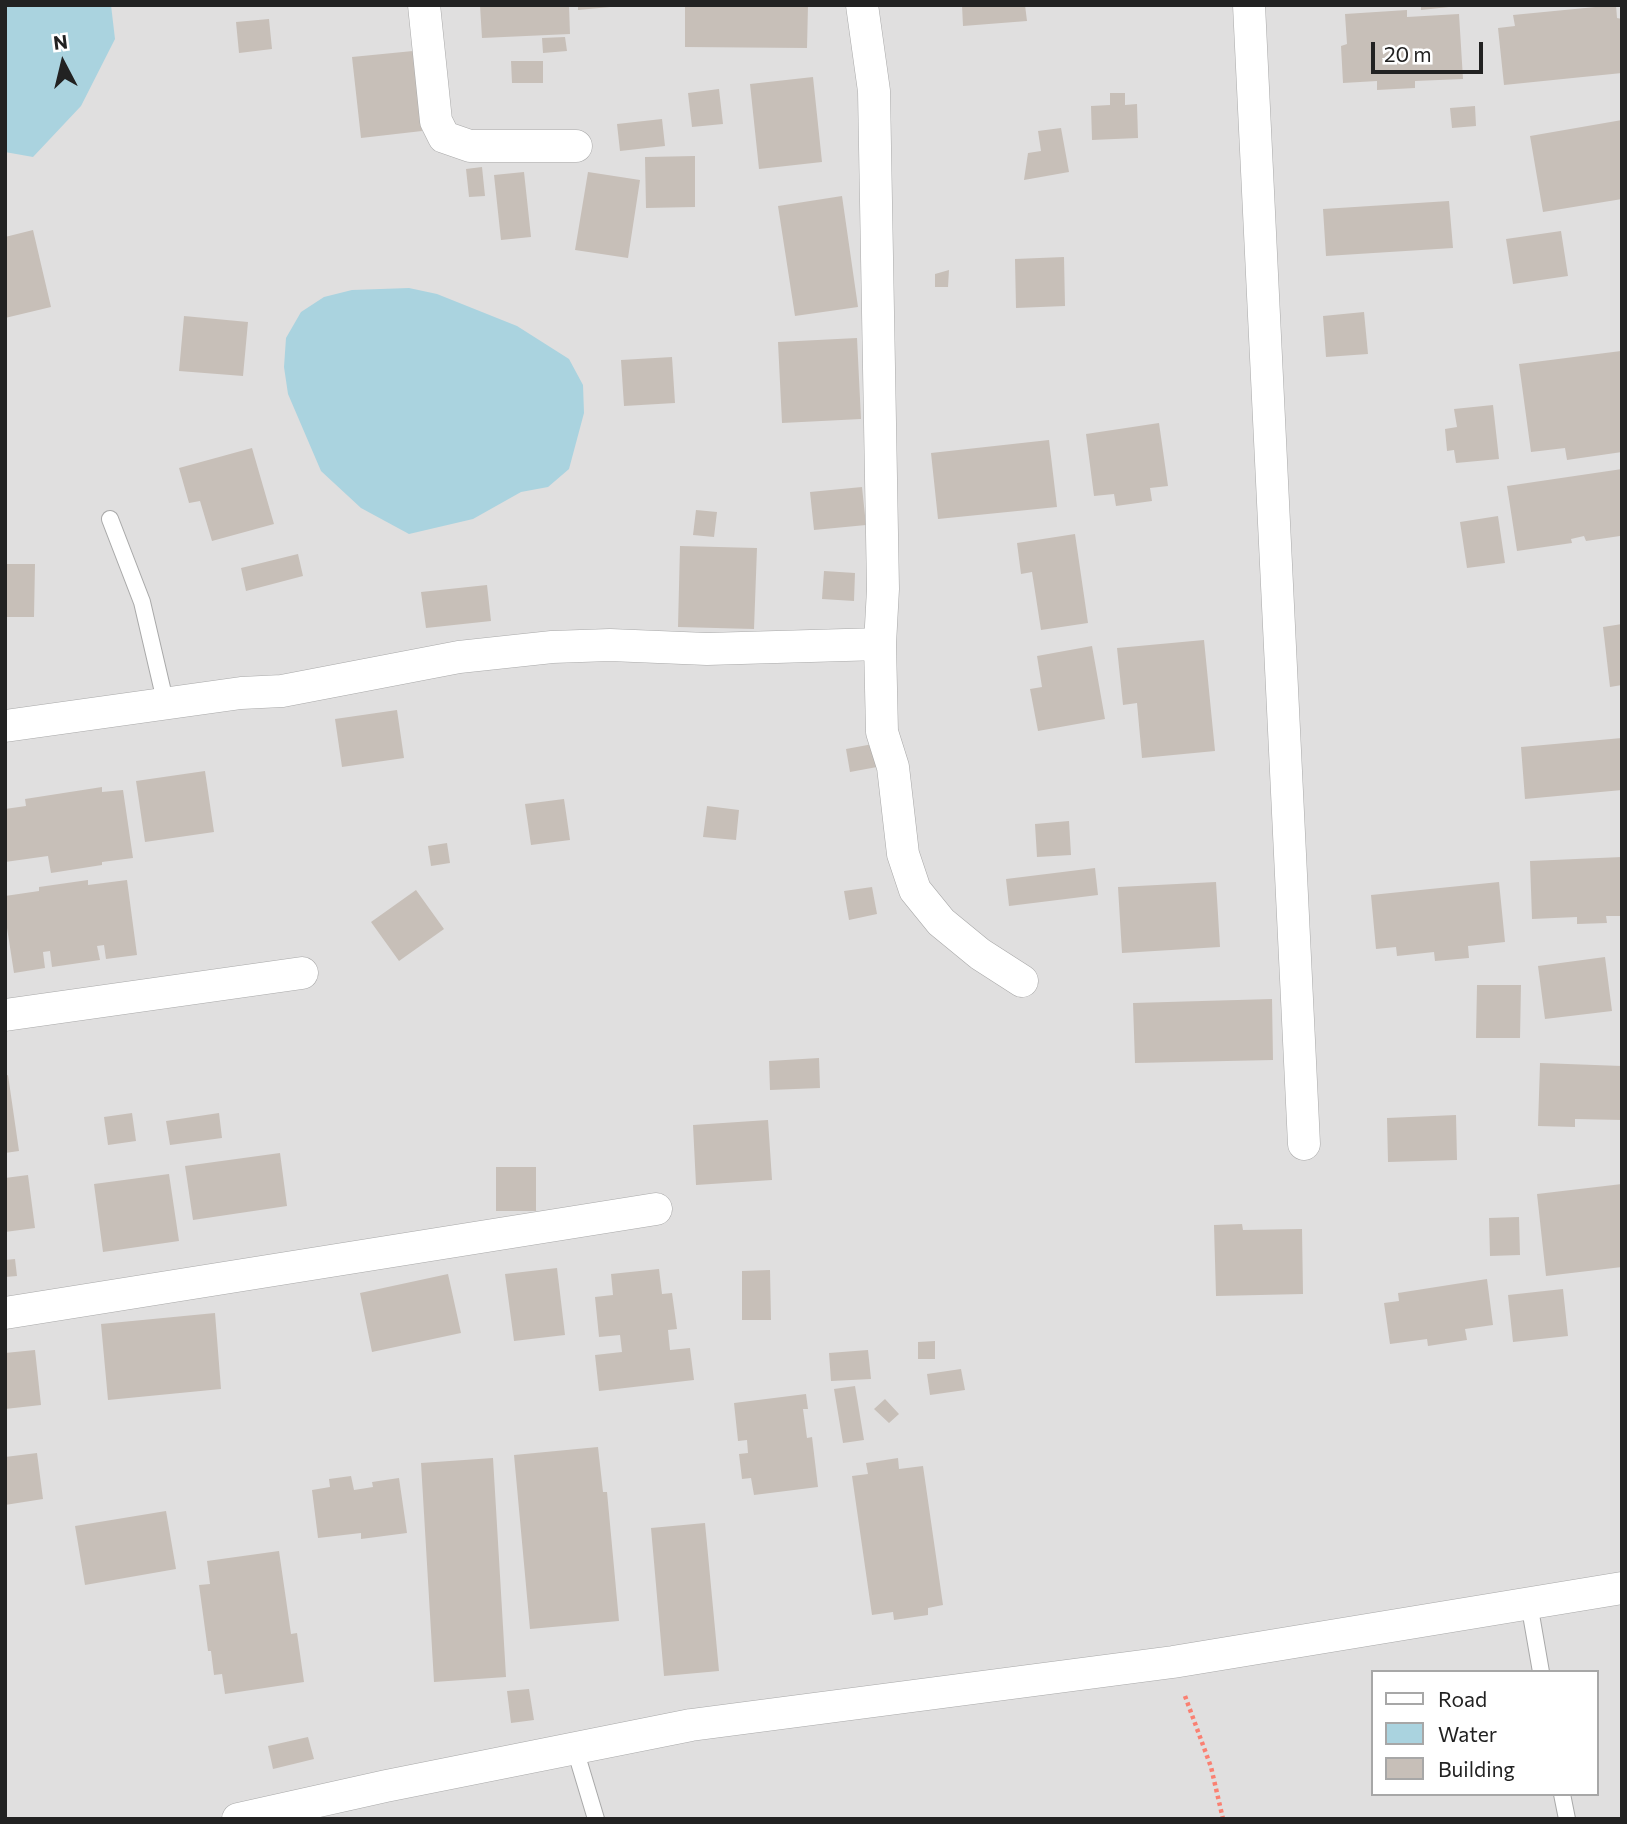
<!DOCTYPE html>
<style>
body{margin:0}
#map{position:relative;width:1627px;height:1824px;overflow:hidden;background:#f2efe9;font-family:Commissioner,sans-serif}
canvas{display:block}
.frame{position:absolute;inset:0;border:7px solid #222;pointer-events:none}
.legend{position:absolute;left:1371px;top:1670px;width:228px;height:126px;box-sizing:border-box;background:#fff;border:2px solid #a7a7a7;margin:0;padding:9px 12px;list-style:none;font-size:21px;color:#222}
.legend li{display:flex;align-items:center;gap:14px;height:35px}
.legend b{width:35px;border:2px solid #a7a7a7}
.north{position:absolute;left:28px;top:28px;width:70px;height:70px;-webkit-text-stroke:5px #fff;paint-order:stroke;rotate:353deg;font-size:19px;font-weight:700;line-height:28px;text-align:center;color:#222}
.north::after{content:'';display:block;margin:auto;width:24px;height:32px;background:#222;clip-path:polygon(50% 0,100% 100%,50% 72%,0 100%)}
.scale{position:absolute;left:1371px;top:42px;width:112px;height:32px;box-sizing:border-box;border:4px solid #222;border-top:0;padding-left:9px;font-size:21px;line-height:24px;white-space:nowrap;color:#222;-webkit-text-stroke:5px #fff;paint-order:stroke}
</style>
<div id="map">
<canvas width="1627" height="1824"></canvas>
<div class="frame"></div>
<ul class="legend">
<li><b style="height:9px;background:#fff"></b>Road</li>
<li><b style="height:19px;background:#aad3df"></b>Water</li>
<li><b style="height:19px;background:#c7bfb8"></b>Building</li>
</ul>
<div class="north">N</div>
<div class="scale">20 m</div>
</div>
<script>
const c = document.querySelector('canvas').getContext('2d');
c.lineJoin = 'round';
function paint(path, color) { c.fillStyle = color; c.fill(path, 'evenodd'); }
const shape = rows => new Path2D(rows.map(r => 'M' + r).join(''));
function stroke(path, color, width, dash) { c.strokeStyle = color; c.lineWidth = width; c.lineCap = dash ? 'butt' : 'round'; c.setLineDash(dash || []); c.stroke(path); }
const residential = shape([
 [5,5,1622,5,1622,1819,5,1819],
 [1373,1672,1597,1672,1597,1794,1373,1794]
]);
const water = shape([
 [5,5,111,5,115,39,81,106,33,157,5,152],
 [409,288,437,294,517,326,569,359,583,385,584,413,569,469,548,487,521,492,473,519,409,534,361,508,321,471,288,394,284,367,286,338,301,312,324,297,352,290]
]);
const building = shape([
 [480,5,569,5,570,34,482,38],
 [578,5,610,5,610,7,578,10],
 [685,5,808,5,807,48,685,47],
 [962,5,1025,5,1027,21,963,26],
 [1421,5,1449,5,1449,7,1421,10],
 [1616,5,1617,18,1622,19,1622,73,1504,85,1498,28,1515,26,1513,15],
 [1407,10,1407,17,1459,14,1463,79,1415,81,1415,88,1377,90,1377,81,1343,83,1341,46,1347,44,1345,14],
 [269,19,272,49,239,53,236,22],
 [565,37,567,51,543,53,542,38],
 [413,51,422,131,361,138,352,57],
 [511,61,543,61,543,83,512,83],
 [813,77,822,162,759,169,750,84],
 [719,89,723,124,692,127,688,93],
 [1110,93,1125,93,1125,105,1137,104,1138,138,1092,140,1091,106,1110,105],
 [1475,106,1476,126,1452,128,1450,108],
 [662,119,665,146,620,151,617,124],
 [1622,120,1622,199,1543,212,1530,136],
 [1061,128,1069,172,1024,180,1028,153,1041,151,1038,131],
 [695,156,695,207,646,208,645,157],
 [482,167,485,196,469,197,466,169],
 [524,172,531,237,501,240,494,175],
 [588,172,640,180,628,258,575,250],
 [842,196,858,307,795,316,778,206],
 [1449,201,1453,248,1326,256,1323,209],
 [33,230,51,307,5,318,5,237],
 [1561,231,1568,276,1513,284,1506,239],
 [1064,257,1065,306,1016,308,1015,259],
 [949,270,948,287,935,287,935,274],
 [1364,312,1368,354,1326,357,1323,316],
 [184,316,248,322,243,376,179,371],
 [857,338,861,419,782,423,778,342],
 [1621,351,1622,452,1567,460,1565,448,1531,452,1519,364],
 [672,357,675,403,624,406,621,360],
 [1493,405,1499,459,1456,463,1454,450,1447,451,1445,429,1457,427,1454,409],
 [1159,423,1168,486,1150,488,1152,501,1116,506,1114,494,1094,496,1086,434],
 [1049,440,1057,507,938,519,931,453],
 [252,448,274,524,212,541,200,501,189,503,179,468],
 [1622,469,1620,536,1586,541,1584,536,1571,539,1572,543,1517,551,1507,486],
 [862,487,866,525,814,530,810,492],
 [696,510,717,512,714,537,693,535],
 [1498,516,1505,563,1467,568,1460,522],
 [1075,534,1088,623,1041,630,1032,572,1021,574,1017,543],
 [680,546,757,548,754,629,678,627],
 [298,554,303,576,246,591,241,568],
 [5,564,35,564,34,617,5,617],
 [824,571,855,573,854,601,822,599],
 [487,585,491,621,426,628,421,592],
 [1622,624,1622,685,1610,687,1603,627],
 [1204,640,1215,751,1142,758,1137,703,1123,705,1117,648],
 [1092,646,1105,719,1038,731,1030,689,1042,687,1037,656],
 [397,710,404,758,342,767,335,719],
 [1622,738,1622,790,1525,799,1521,747],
 [873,744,877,767,850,772,846,749],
 [205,771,214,832,145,842,136,781],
 [102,787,102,792,123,790,133,858,102,862,102,865,51,873,48,856,5,862,5,809,26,806,25,799],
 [564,799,570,840,531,845,525,804],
 [707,806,739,810,736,840,703,837],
 [1069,821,1071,855,1037,857,1035,824],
 [447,843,450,863,431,866,428,846],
 [1622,857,1622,916,1606,916,1607,923,1577,924,1577,917,1532,919,1530,861],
 [1095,868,1098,895,1009,906,1006,879],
 [88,880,88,885,127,880,137,955,106,959,104,945,97,946,100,960,52,967,50,951,43,952,45,968,14,973,5,915,5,896,39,891,39,887],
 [1216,882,1220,947,1122,953,1118,887],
 [1499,882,1505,942,1468,946,1469,958,1435,961,1434,952,1397,956,1396,947,1376,949,1371,895],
 [872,887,877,914,849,920,844,891],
 [416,890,444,929,399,961,371,922],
 [1605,957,1612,1011,1545,1019,1538,966],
 [1477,985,1521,985,1520,1038,1476,1038],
 [1272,999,1273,1060,1135,1063,1133,1003],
 [819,1058,820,1088,770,1090,769,1061],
 [1540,1063,1622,1066,1622,1120,1575,1119,1575,1127,1538,1126],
 [8,1075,19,1151,5,1153,5,1076],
 [132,1113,136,1141,108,1145,104,1117],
 [219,1113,222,1138,170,1145,166,1121],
 [1456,1115,1457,1160,1388,1162,1387,1118],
 [768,1120,772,1180,696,1185,693,1125],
 [280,1153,287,1206,193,1220,185,1166],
 [496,1167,536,1167,536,1211,496,1211],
 [169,1174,179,1241,103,1252,94,1184],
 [28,1175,35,1228,5,1232,5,1178],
 [1622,1184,1622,1267,1546,1276,1537,1194],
 [1519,1217,1520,1255,1490,1256,1489,1218],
 [1242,1224,1243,1230,1302,1229,1303,1294,1216,1296,1214,1225],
 [15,1259,17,1276,5,1277,5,1260],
 [557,1268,565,1335,514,1341,505,1274],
 [659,1269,662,1294,672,1293,677,1329,668,1330,670,1350,690,1348,694,1380,599,1391,595,1355,622,1352,620,1335,599,1337,595,1297,613,1295,611,1274],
 [770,1270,771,1320,742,1320,742,1271],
 [448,1274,461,1333,372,1352,360,1293],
 [1487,1279,1493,1325,1465,1329,1467,1340,1428,1346,1427,1339,1390,1344,1384,1303,1399,1301,1398,1293],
 [1563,1289,1568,1336,1513,1342,1508,1295],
 [215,1313,221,1389,108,1400,101,1324],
 [935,1341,935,1359,918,1359,918,1342],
 [35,1350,41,1405,5,1409,5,1353],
 [868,1350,871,1379,831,1381,829,1353],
 [961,1369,965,1390,930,1395,927,1374],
 [855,1386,864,1440,843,1443,834,1389],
 [806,1394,808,1409,803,1409,807,1438,812,1437,818,1487,754,1495,751,1478,742,1479,739,1454,748,1453,747,1440,738,1441,734,1403],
 [885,1399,899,1414,889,1423,874,1409],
 [598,1447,603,1492,607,1492,619,1621,530,1629,514,1455],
 [37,1453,43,1499,5,1505,5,1457],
 [493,1458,506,1677,434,1682,421,1463],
 [898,1458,899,1469,923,1466,943,1605,928,1608,928,1615,894,1620,893,1612,872,1615,852,1476,868,1474,866,1463],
 [351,1476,354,1490,373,1487,372,1482,399,1478,407,1533,361,1539,361,1533,318,1538,312,1490,330,1487,329,1479],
 [166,1511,176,1569,85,1585,75,1526],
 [705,1523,719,1671,664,1676,651,1528],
 [279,1551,291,1634,297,1633,304,1682,225,1694,222,1674,214,1675,211,1651,208,1651,199,1585,210,1584,207,1561],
 [529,1689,534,1720,511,1723,507,1691],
 [308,1737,314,1759,273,1769,268,1746]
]);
const path = shape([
 [1185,1696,1211,1767,1223,1819]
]);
const lane = shape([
 [110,519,142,602,166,705],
 [1529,1603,1541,1672],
 [575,1749,596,1819],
 [1562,1794,1567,1819]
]);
const street = shape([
 [424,5,436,121,444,137,470,146,576,146],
 [862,5,874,91,883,589,880,644],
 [1249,5,1304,1144],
 [5,726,241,693,282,691,459,657,552,647,610,645,707,649,880,644,882,732,893,767,903,854,915,890,941,922,980,954,1022,981],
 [5,1015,302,973],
 [5,1313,656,1209],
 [238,1819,386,1786,691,1725,1173,1662,1622,1588]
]);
paint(residential, '#e0dfdf');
paint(water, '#aad3df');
paint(building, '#c7bfb8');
stroke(lane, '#a9a9a9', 18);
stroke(street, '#a9a9a9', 33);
stroke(path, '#fa8072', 4.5, [3.5, 3.5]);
stroke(lane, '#fff', 16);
stroke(street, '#fff', 32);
</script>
